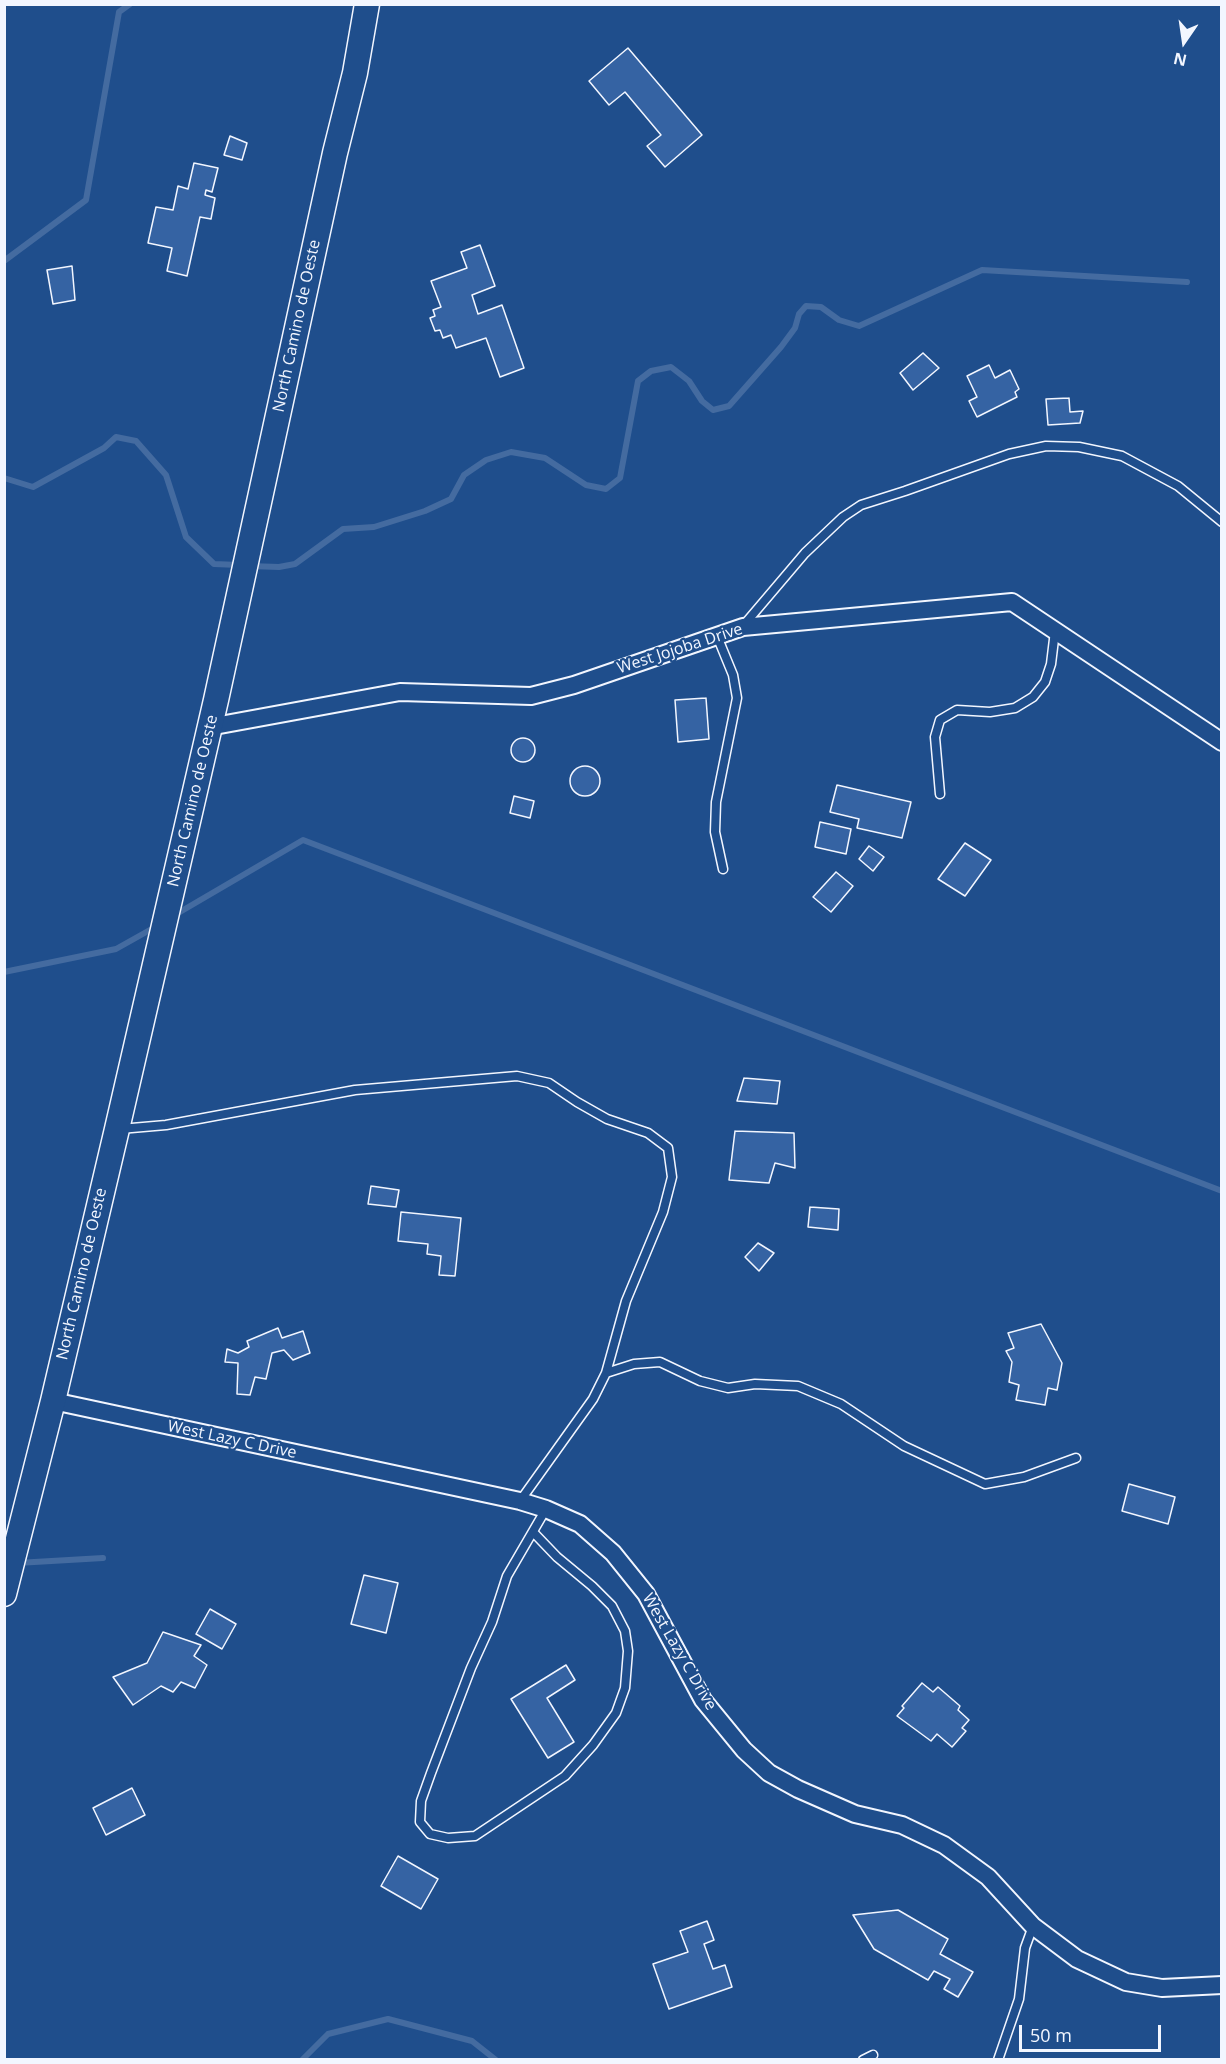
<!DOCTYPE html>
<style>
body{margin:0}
#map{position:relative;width:1226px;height:2064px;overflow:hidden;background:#1f4e8c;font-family:"Open Sans",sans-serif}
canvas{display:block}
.frame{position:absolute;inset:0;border:6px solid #f2f6ff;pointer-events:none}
.north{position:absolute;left:1154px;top:12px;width:60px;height:60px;-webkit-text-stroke:4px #1f4e8c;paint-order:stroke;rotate:193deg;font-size:16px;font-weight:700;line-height:24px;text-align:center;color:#f2f6ff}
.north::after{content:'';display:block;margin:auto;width:21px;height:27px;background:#f2f6ff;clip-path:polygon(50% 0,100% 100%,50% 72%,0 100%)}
.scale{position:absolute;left:1019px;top:2025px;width:142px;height:27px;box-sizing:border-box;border:3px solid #f2f6ff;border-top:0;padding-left:8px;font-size:18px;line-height:21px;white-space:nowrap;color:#f2f6ff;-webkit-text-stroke:4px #1f4e8c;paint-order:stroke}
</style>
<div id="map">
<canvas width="1226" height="2064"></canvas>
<div class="frame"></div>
<div class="north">N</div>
<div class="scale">50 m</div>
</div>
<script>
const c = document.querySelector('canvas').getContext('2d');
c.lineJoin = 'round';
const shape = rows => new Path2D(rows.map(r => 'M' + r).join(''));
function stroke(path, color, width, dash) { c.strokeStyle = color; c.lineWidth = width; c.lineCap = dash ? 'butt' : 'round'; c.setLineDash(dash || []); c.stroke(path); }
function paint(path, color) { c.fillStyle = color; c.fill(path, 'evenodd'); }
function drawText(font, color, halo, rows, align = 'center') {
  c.font = font + ' "Open Sans",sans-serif'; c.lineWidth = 4.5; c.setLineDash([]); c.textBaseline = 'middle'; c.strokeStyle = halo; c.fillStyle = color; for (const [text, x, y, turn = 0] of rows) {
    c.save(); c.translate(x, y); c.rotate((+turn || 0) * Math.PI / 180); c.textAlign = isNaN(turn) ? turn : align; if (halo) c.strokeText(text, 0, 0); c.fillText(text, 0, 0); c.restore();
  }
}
const stream = shape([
 [4,261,86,200,119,12,130,4],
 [4,478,33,487,104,448,116,437,136,441,166,475,186,537,214,564,239,565],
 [249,566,279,567,295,564,343,529,374,527,425,511,451,499,464,475,486,460,511,452,545,458,586,485,606,489,620,478,638,381,651,371,671,367,689,381,702,401,713,410,729,406,781,347,795,328,799,314,806,306,821,307,839,320,859,326,982,270,1187,282],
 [173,916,303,840,1222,1191],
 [4,972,116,949,157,926],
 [17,1563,103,1558],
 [302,2060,328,2034,388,2019,472,2041,496,2060]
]);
const building = shape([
 [628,48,702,135,665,167,647,146,661,135,625,92,609,105,589,81,628,48],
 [230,136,247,143,242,160,224,155,230,136],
 [194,163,218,168,212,192,206,190,205,195,215,198,211,219,200,217,187,276,167,271,172,248,148,243,156,207,173,210,178,186,188,189,194,163],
 [480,245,495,286,472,295,478,314,502,305,524,368,500,377,486,338,456,348,451,335,443,338,440,330,435,331,430,318,435,316,433,310,441,307,431,281,467,268,461,252,480,245],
 [72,266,75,300,53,304,47,270,72,266],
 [923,353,939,368,913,390,900,373,923,353],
 [989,365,995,378,1010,370,1019,389,1015,392,1017,397,977,417,969,401,977,397,967,376,989,365],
 [1069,398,1070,412,1083,411,1080,423,1048,425,1046,399,1069,398],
 [706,698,709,739,678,742,675,700,706,698],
 '511 750a12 12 0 1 1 24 0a12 12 0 1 1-24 0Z',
 '570 781a15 15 0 1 1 30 0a15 15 0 1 1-30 0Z',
 [837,785,911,802,902,838,857,828,859,819,830,812,837,785],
 [514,796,534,801,530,818,510,813,514,796],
 [820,822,851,829,846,854,815,847,820,822],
 [965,843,991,860,965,896,938,879,965,843],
 [869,846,884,857,873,871,859,859,869,846],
 [836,872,853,886,831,912,813,897,836,872],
 [744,1078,780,1081,777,1104,737,1101,744,1078],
 [735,1131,794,1133,795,1168,775,1163,769,1183,729,1180,735,1131],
 [371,1186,399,1190,396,1207,368,1204,371,1186],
 [810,1207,839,1209,838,1230,808,1227,810,1207],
 [401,1212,461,1218,455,1276,439,1275,441,1256,427,1254,428,1244,398,1241,401,1212],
 [758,1243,774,1253,759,1271,745,1257,758,1243],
 [1041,1324,1062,1363,1057,1390,1048,1388,1045,1405,1016,1400,1019,1385,1009,1382,1012,1362,1006,1351,1014,1348,1008,1333,1041,1324],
 [278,1328,282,1338,303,1331,310,1353,293,1360,284,1350,272,1353,266,1379,255,1377,250,1395,237,1394,238,1363,225,1362,227,1349,238,1353,249,1347,247,1341,278,1328],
 [1129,1484,1175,1497,1168,1524,1122,1511,1129,1484],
 [364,1575,398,1583,386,1633,351,1624,364,1575],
 [210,1609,236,1624,222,1649,196,1634,210,1609],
 [163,1632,201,1645,194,1656,207,1665,195,1688,181,1682,173,1692,161,1686,133,1705,113,1677,147,1663,163,1632],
 [566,1665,575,1680,547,1698,574,1742,548,1758,511,1699,566,1665],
 [922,1683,933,1692,938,1687,960,1706,958,1710,969,1720,962,1728,966,1731,952,1747,937,1734,931,1741,897,1716,904,1708,902,1706,922,1683],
 [132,1788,145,1815,106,1835,93,1808,132,1788],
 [398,1856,438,1879,421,1909,381,1886,398,1856],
 [898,1910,948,1939,940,1954,973,1972,958,1997,944,1989,950,1979,934,1971,928,1980,874,1949,853,1915,898,1910],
 [707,1921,714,1940,704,1944,713,1969,725,1965,732,1987,669,2009,653,1964,688,1952,680,1931,707,1921]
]);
const lane = shape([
 [743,626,805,553,843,517,861,505,905,491,1009,454,1046,446,1079,447,1122,456,1178,486,1222,522],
 [717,636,733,675,737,698,716,802,715,832,723,869],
 [940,794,935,737,940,720,957,710,990,712,1015,708,1033,697,1045,682,1051,664,1055,631],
 [120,1129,166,1125,355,1090,517,1076,549,1083,577,1102,607,1119,648,1133,668,1148,672,1177,663,1212,626,1301,606,1373,593,1399,520,1501],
 [606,1373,634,1364,660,1362,700,1381,728,1388,755,1384,798,1386,841,1404,904,1446,985,1484,1024,1477,1076,1458],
 [534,1533,557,1557,592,1586,612,1606,625,1631,628,1651,625,1688,616,1713,593,1745,565,1776,475,1836,448,1838,430,1834,420,1822,421,1801,431,1773,471,1668,492,1622,507,1576,546,1509],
 [863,2060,873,2055],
 [998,2060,1019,1999,1025,1948,1033,1926]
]);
const street = shape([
 [209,727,400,692,531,696,574,685,743,627,1012,602,1222,742],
 [53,1401,520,1501,546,1509,580,1524,613,1553,646,1594,703,1700,744,1750,769,1773,798,1789,855,1814,902,1825,944,1845,988,1877,1033,1926,1077,1959,1126,1982,1162,1988,1222,1985]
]);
const secondary = shape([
 [4,1594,53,1401,117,1129,216,700,335,153,355,73,367,4]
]);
const streetNames = [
 ["North Camino de Oeste",297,326,-78],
 ["West Jojoba Drive",680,649,-18],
 ["North Camino de Oeste",193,801,-77],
 ["North Camino de Oeste",82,1274,-77],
 ["West Lazy C Drive",232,1440,12],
 ["West Lazy C Drive",679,1652,60]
];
stroke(stream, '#446ba0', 6);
paint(building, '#3563a3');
stroke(building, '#f2f6ff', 1.5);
stroke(lane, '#f2f6ff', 11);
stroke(street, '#f2f6ff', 20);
stroke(secondary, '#f2f6ff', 27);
stroke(lane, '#1f4e8c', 8);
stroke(street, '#1f4e8c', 16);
stroke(secondary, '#1f4e8c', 24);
drawText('16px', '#f2f6ff', '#1f4e8c', streetNames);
</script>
